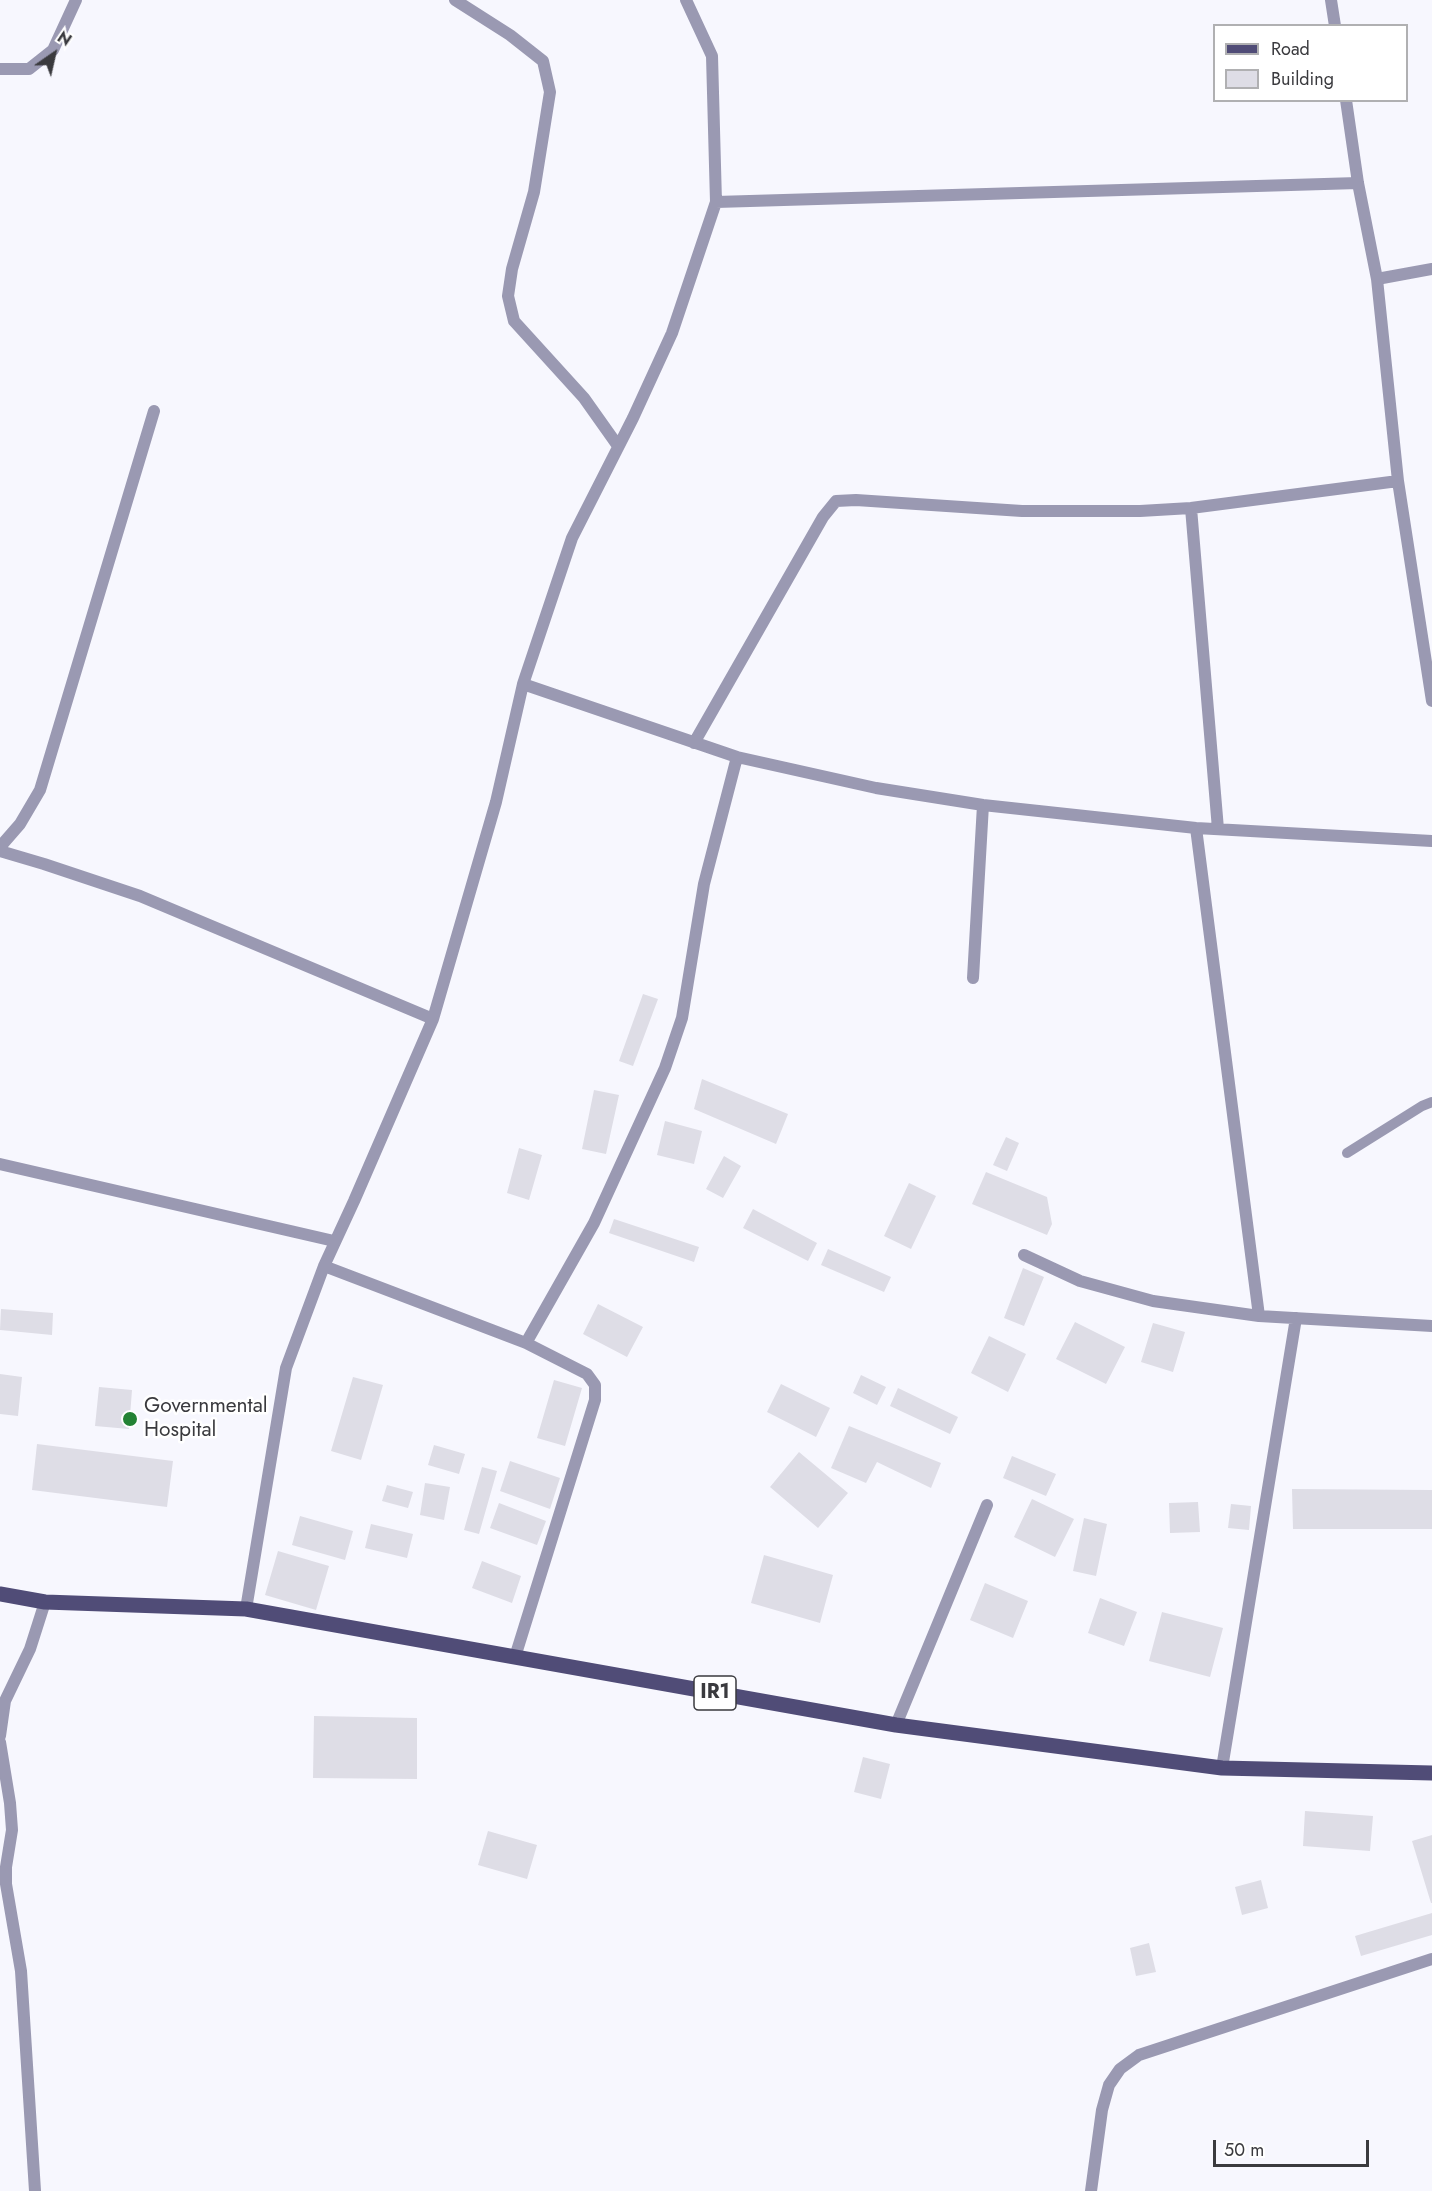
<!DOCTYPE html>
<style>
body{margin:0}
#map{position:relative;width:1432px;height:2191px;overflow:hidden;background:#f7f7fe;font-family:Jost,sans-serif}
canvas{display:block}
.legend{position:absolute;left:1213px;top:24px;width:195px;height:78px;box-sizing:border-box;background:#fff;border:2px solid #b0b0b2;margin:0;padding:8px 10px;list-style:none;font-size:18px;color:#3a3a3e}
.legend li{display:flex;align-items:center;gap:12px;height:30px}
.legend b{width:30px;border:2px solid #b0b0b2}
.north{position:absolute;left:24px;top:24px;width:60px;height:60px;-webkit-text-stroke:4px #fff;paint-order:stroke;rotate:34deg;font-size:16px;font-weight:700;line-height:24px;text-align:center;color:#3a3a3e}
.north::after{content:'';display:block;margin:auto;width:21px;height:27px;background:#3a3a3e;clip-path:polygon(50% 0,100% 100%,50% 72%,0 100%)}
.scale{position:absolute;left:1213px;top:2140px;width:156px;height:27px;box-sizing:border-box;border:3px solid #3a3a3e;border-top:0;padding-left:8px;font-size:18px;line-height:21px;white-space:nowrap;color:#3a3a3e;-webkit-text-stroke:4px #fff;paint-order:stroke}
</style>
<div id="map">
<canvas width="1432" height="2191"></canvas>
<ul class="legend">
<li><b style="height:8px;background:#504c77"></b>Road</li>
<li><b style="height:16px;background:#dedde6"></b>Building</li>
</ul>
<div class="north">N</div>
<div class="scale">50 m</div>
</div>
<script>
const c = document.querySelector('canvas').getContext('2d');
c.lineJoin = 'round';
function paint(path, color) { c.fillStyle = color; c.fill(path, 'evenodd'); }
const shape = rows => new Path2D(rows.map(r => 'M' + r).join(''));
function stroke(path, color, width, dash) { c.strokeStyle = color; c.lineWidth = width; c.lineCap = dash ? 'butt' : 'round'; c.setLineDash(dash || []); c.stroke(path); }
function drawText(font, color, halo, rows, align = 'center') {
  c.font = font + ' Jost,sans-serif'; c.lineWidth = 5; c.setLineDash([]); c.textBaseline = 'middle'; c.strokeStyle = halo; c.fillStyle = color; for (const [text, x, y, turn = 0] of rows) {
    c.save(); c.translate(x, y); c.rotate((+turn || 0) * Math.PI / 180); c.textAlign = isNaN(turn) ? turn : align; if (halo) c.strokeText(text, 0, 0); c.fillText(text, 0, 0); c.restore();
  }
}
const building = shape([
 [643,994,658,999,633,1066,619,1061],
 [702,1079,788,1114,776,1144,694,1109],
 [594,1090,619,1095,606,1154,582,1149],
 [665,1121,702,1131,694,1164,657,1155],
 [1006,1137,1019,1143,1007,1171,993,1165],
 [519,1148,542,1155,529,1200,507,1193],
 [724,1156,741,1166,723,1198,706,1189],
 [986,1172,1047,1197,1052,1224,1047,1235,972,1204],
 [909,1183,936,1196,911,1249,884,1236],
 [753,1209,817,1243,808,1261,743,1228],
 [614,1219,699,1247,694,1262,609,1233],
 [828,1249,891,1277,884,1292,821,1265],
 [1023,1268,1044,1277,1024,1326,1004,1318],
 [598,1304,643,1327,627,1357,583,1334],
 [1,1309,53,1313,52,1335,0,1330],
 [1075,1322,1125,1347,1106,1384,1056,1359],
 [1153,1323,1185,1332,1173,1372,1141,1362],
 [989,1336,1026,1354,1008,1392,971,1373],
 [0,1374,22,1377,18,1416,0,1414],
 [861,1375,886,1387,877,1405,853,1393],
 [353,1377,383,1385,361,1460,331,1451],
 [554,1380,582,1388,565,1446,537,1438],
 [781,1384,830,1408,816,1437,767,1412],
 [99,1387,132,1390,129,1429,95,1426],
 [898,1388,958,1417,950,1434,890,1406],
 [849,1426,941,1463,931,1488,877,1462,866,1483,831,1468],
 [37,1444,173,1461,167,1507,32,1490],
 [434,1445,465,1454,459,1474,428,1465],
 [799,1452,848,1493,818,1528,770,1487],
 [1012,1456,1056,1474,1046,1496,1003,1478],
 [510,1461,560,1478,550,1509,500,1491],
 [482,1467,497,1471,479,1534,464,1530],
 [425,1483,450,1487,444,1520,420,1515],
 [387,1485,413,1492,408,1508,382,1501],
 [1292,1489,1432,1490,1432,1529,1293,1529],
 [1032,1499,1074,1519,1055,1557,1014,1537],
 [1198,1502,1200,1532,1170,1533,1169,1503],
 [499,1503,546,1521,537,1545,490,1528],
 [1231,1504,1251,1506,1249,1530,1228,1528],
 [300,1516,353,1531,345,1560,292,1545],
 [1084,1518,1107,1524,1096,1576,1073,1571],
 [371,1524,413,1534,407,1558,365,1548],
 [278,1551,329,1566,316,1610,265,1595],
 [764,1555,833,1575,820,1623,751,1603],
 [482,1561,521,1576,512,1603,472,1588],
 [985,1583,1028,1601,1013,1638,970,1620],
 [1100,1598,1137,1612,1124,1646,1088,1633],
 [1162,1612,1223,1628,1210,1677,1149,1661],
 [314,1716,417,1718,417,1779,313,1778],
 [863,1757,890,1764,881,1799,854,1792],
 [1305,1811,1373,1816,1370,1851,1303,1846],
 [488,1831,537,1845,527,1879,478,1865],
 [1432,1835,1432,1903,1431,1903,1412,1841],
 [1261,1880,1268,1908,1242,1915,1235,1887],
 [1432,1913,1432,1935,1361,1956,1355,1936],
 [1149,1943,1156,1972,1136,1976,1130,1948]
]);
const service = shape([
 [1347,1153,1422,1106,1432,1102]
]);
const minor = shape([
 [455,0,510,35,543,61,550,92,534,192,512,269,508,296,514,321,584,398,618,446],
 [1331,0,1335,26],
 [0,69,29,69,53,50,76,0],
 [1346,100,1358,183,1377,279,1398,481,1432,701],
 [716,202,1358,183],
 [1377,279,1432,269],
 [1191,508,1218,829],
 [523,684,737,757,876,788,983,805,1196,828,1432,841],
 [694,743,823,517,836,501,856,500,1022,511,1140,511,1191,508,1398,481],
 [1196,828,1259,1316],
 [0,847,20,824,40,790,154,411],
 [0,851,44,864,140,896,433,1019],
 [973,978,983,805],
 [0,1164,334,1241],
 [1024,1255,1080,1281,1153,1301,1259,1316,1432,1326],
 [324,1266,526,1343,587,1374,595,1385,595,1400,515,1657],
 [526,1343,594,1223,665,1068,682,1018,704,884,737,757],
 [246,1609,286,1368,324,1266,354,1201,433,1019,496,802,523,684,572,538,633,418,672,333,716,202,712,56,686,0],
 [896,1725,987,1505],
 [0,1736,5,1701,30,1649,45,1602],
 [0,1742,10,1803,12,1830,6,1867,6,1884,21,1971,35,2191],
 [1222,1768,1296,1318],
 [1091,2191,1102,2110,1109,2085,1120,2069,1139,2055,1432,1959]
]);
const primary = shape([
 [0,1594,45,1602,246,1609,896,1725,1222,1768,1432,1773]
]);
const markers = [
 [130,1419,8,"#238234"]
];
const shields = [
 [715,1693,42]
];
const shieldNames = [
 ["IR1",715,1693]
];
const poiNames = [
 ["Governmental",144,1407],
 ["Hospital",144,1431]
];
paint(building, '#dedde6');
stroke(service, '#9a99b2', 10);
stroke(minor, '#9a99b2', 12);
stroke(primary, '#504c77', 15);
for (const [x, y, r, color] of markers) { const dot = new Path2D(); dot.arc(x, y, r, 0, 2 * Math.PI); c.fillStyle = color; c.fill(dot); stroke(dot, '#fff', 2); }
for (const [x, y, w] of shields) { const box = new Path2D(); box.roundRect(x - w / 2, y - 17, w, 34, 4.5); c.fillStyle = '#fff'; c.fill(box); stroke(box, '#3a3a3e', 1.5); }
drawText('bold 20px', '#3a3a3e', null, shieldNames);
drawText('21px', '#3a3a3e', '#fff', poiNames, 'left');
</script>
